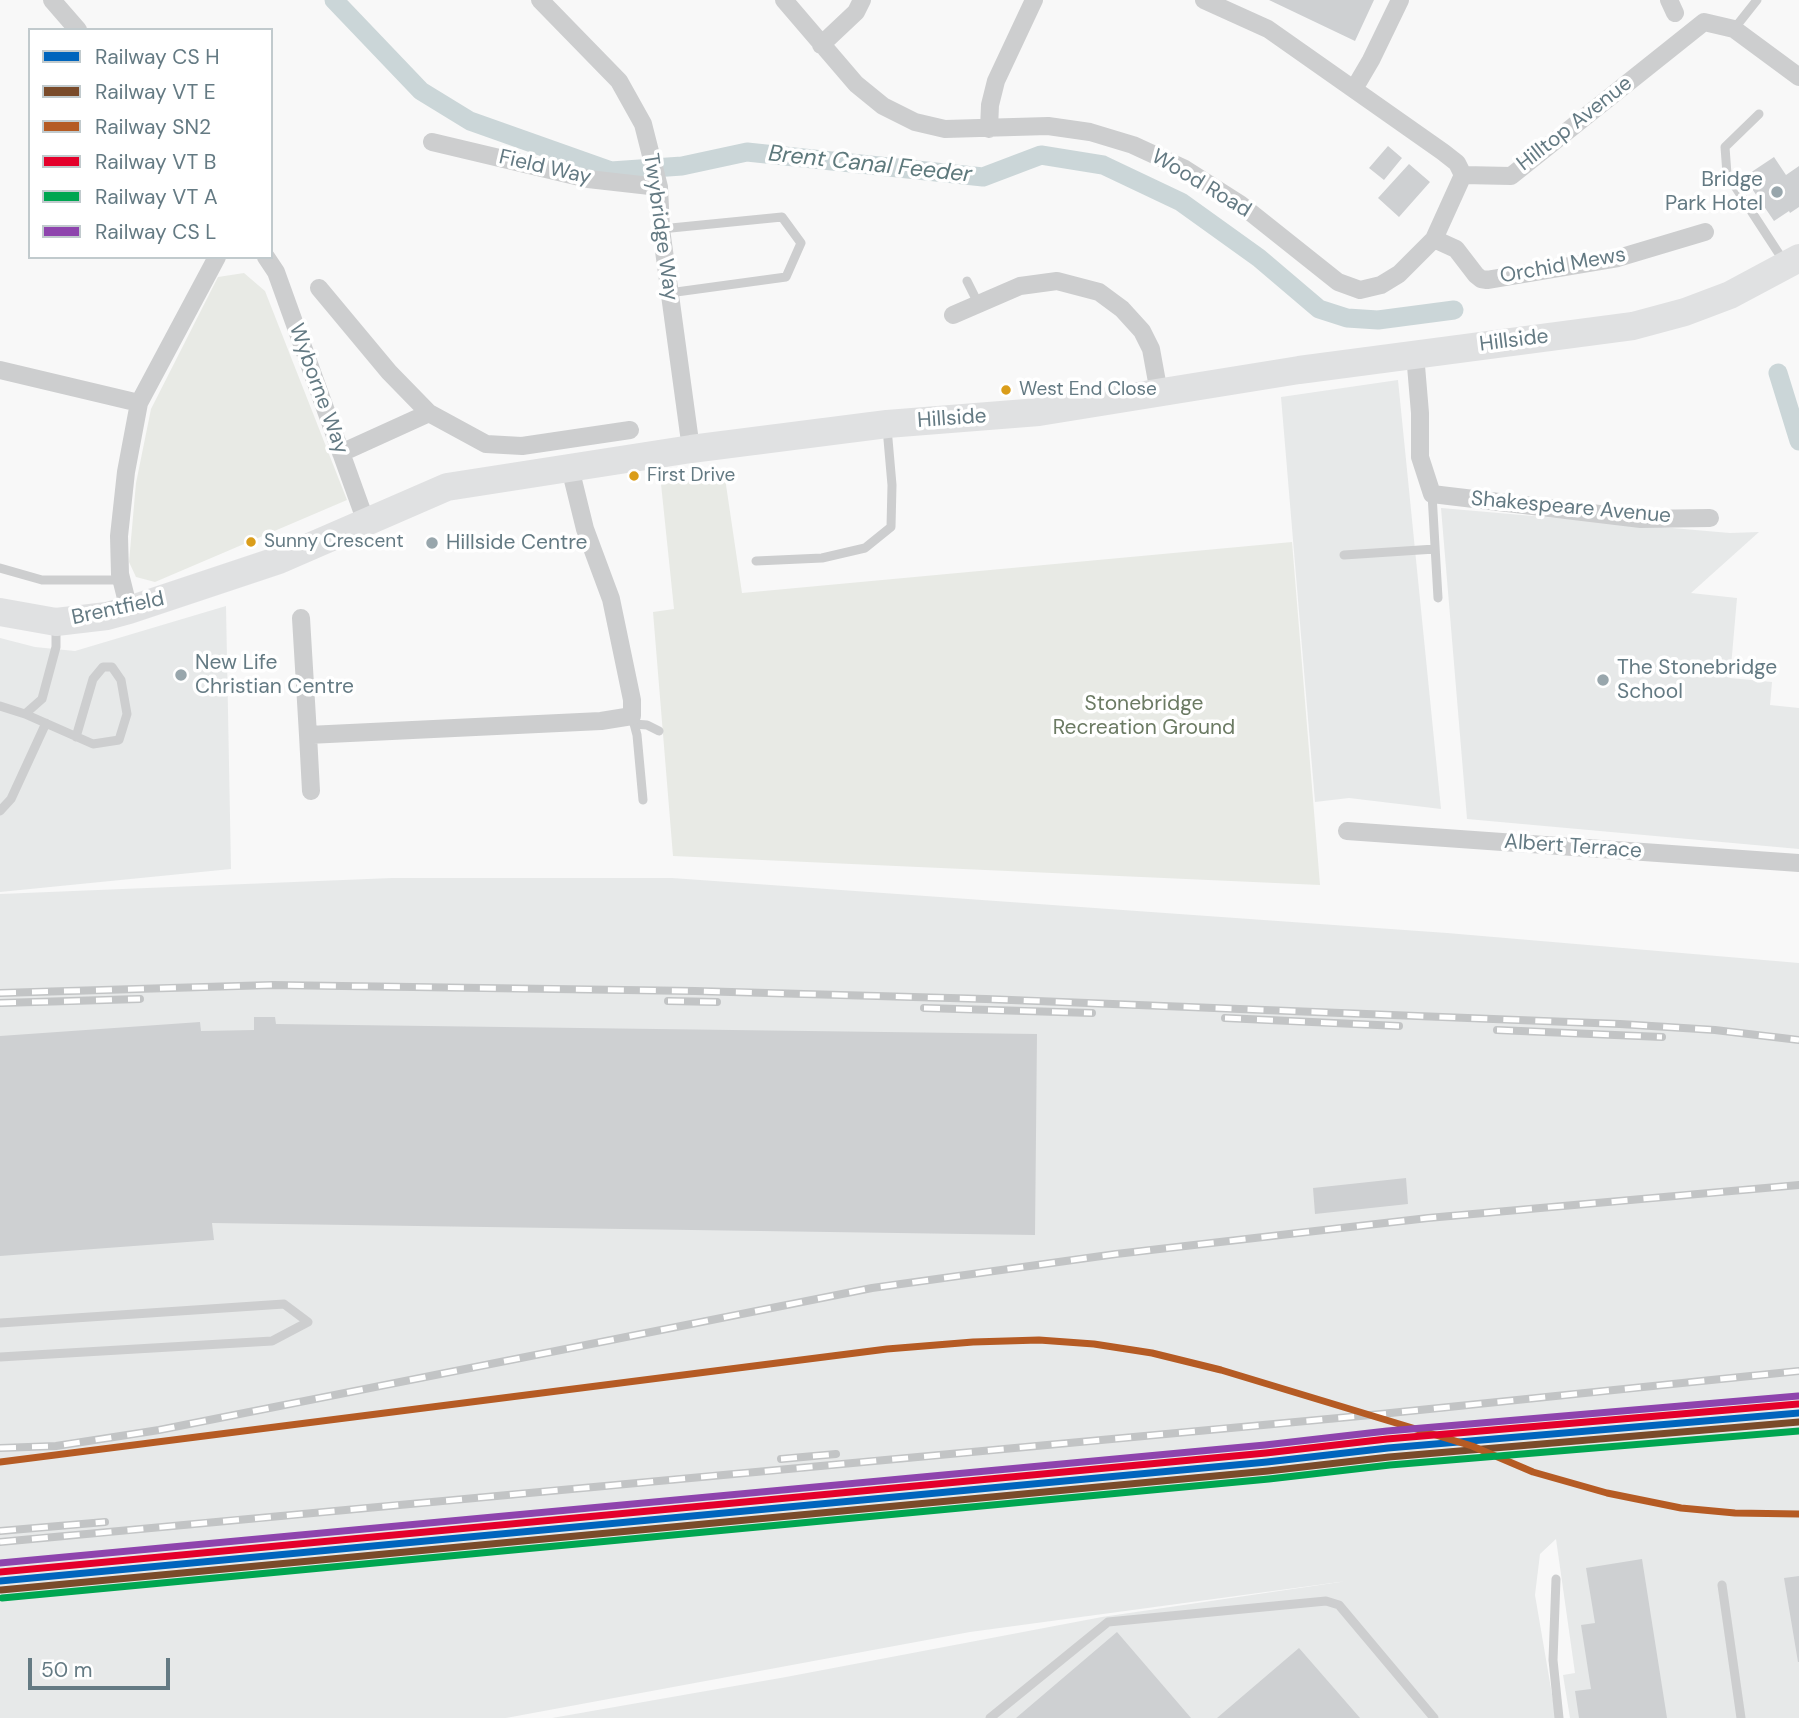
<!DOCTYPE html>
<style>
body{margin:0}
#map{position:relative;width:1799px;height:1718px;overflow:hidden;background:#f8f8f8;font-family:"DM Sans",sans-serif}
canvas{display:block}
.legend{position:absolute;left:28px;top:28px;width:245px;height:231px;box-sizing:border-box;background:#fff;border:2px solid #c1cacd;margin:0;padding:9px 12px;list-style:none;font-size:21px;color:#647a83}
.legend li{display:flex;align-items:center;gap:14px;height:35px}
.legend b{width:35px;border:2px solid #c1cacd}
.scale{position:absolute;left:28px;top:1658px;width:142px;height:32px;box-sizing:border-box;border:4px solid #647a83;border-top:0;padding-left:9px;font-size:21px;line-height:24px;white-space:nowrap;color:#647a83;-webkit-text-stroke:5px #fff;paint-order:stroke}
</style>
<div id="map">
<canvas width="1799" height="1718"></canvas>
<ul class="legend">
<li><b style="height:9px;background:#0065bd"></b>Railway CS H</li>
<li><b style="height:9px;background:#7a4b2a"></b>Railway VT E</li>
<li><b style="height:9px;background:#b55b24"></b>Railway SN2</li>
<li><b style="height:9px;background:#e4002b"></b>Railway VT B</li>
<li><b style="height:9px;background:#00a651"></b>Railway VT A</li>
<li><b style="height:9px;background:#8e44ad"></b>Railway CS L</li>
</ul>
<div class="scale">50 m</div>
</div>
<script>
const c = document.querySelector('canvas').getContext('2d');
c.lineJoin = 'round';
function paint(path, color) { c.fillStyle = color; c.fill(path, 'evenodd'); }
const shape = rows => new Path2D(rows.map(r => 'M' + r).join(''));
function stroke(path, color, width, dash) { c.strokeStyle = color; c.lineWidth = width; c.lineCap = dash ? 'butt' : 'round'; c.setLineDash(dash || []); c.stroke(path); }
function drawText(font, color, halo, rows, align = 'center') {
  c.font = font + ' "DM Sans",sans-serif'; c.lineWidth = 7; c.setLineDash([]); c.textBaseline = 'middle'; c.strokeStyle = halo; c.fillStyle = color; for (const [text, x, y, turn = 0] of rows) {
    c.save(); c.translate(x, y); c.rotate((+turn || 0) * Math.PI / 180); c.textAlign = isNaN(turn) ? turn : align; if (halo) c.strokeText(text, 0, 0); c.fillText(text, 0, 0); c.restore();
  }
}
const built = shape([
 [1398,380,1441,809,1349,798,1315,802,1281,397],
 [1441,508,1730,533,1759,532,1691,593,1737,598,1730,678,1772,682,1770,705,1799,708,1799,849,1467,819],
 [226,606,231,869,0,892,0,638,35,647,75,651],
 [392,878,672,878,1447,933,1799,963,1799,1718,1570,1718,1563,1675,1575,1673,1556,1539,1540,1554,1535,1595,1556,1718,552,1718,786,1677,1102,1617,1347,1581,970,1632,506,1718,0,1718,0,894]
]);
const green = shape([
 [244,273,265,291,347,500,155,582,136,577,129,562,136,483,151,409,218,277],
 [725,478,742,593,1292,542,1320,885,673,856,653,612,674,609,661,484]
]);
const canal = shape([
 [334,0,421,91,470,121,611,171,682,166,747,152,983,177,1041,155,1103,165,1181,202,1259,258,1319,309,1347,318,1378,320,1454,310],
 [1778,373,1799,441]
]);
const building = shape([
 [1269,0,1374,0,1355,41],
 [1388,146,1402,158,1384,180,1369,168],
 [1774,157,1786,175,1799,166,1799,207,1790,213,1789,211,1774,221,1744,177],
 [1409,164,1430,182,1399,217,1378,198],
 [254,1017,275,1017,276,1024,1037,1034,1035,1235,212,1223,214,1240,0,1256,0,1036,200,1022,201,1031,254,1030],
 [1406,1178,1408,1204,1315,1214,1313,1188],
 [1642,1559,1667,1718,1579,1718,1575,1691,1591,1689,1581,1625,1595,1623,1586,1568],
 [1799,1576,1799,1662,1798,1662,1784,1578],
 [1117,1632,1191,1718,1016,1718],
 [1299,1648,1360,1718,1217,1718]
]);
const lane = shape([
 [1734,29,1757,0],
 [1759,114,1725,147,1727,174,1785,263],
 [661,229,782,217,801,243,786,277,669,293],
 [967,281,978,303],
 [1432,494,1438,598],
 [1344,555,1435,549],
 [756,561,822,558,865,548,891,527,892,485,887,428],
 [0,568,42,580,121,580],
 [0,706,25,714,42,699,56,647,56,625],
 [25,714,93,744,119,740,127,714,121,680,112,667,103,667,93,679,76,737],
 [632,716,637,735,643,800],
 [634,724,647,725,659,731],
 [0,811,11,799,46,723],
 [0,1323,284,1304,308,1322,272,1341,0,1357],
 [1556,1579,1553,1660,1559,1718],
 [1722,1585,1741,1718],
 [990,1718,1108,1622,1326,1601,1339,1605,1434,1718]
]);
const street = shape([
 [52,0,78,30],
 [540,0,619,81,643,124,659,187,661,229,691,449],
 [784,0,856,84,883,106,915,122,945,129,1048,126,1090,132,1133,145,1185,169,1240,204,1338,282,1360,290,1381,285,1399,274,1434,239,1463,175],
 [1204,0,1268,29,1443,152,1457,163,1463,175],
 [1669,0,1675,13],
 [821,45,856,12,862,0],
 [1354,89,1371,60,1400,0],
 [989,129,990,105,996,81,1034,0],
 [432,142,588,179,659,187],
 [1463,175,1511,176,1704,22,1734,29,1799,77],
 [1434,239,1456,249,1476,275,1481,279,1487,280,1618,258,1705,232],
 [266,257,276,272,366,522],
 [319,288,389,372,429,413,486,444,522,446,630,430],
 [953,315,1020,286,1057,281,1099,292,1122,309,1142,331,1151,349,1159,393],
 [1415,354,1420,413,1420,457,1432,494,1641,519,1710,518],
 [0,370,139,403],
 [341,453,429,413],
 [129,610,120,574,119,536,126,472,139,403,217,257],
 [301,618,308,735,601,721,632,716,632,700,611,599,585,529,570,468],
 [308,735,311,791],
 [1347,831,1799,863]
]);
const primary = shape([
 [0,612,56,622,107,616,129,610,279,560,447,487,691,449,887,424,1039,412,1299,370,1633,326,1685,312,1730,295,1799,258]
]);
const rail = shape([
 [0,993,272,985,695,991,986,999,1620,1024,1715,1030,1799,1040],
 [668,1001,717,1002],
 [0,1003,140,999],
 [924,1008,1092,1013],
 [1225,1018,1399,1026],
 [1497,1030,1662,1037],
 [0,1448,56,1446,159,1430,872,1288,1116,1254,1428,1218,1799,1185],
 [781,1459,836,1454],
 [0,1531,105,1522],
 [0,1542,1371,1415,1799,1371]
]);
const rail1 = shape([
 [0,1581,1267,1462,1388,1448,1799,1413]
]);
const rail2 = shape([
 [1,1590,1268,1471,1389,1457,1799,1422]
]);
const rail3 = shape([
 [0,1462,887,1349,973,1342,1039,1340,1094,1344,1152,1353,1221,1370,1472,1446,1533,1472,1607,1493,1681,1508,1735,1513,1799,1514]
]);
const rail4 = shape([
 [0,1572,1266,1453,1387,1439,1798,1404]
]);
const rail5 = shape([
 [2,1598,1269,1479,1390,1465,1799,1431]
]);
const rail6 = shape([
 [0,1563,1265,1445,1387,1431,1798,1396]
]);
const markers = [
 [1777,192,7,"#98a6ac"],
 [1006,390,6,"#da9d1a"],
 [634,476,6,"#da9d1a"],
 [251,542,6,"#da9d1a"],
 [432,543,7,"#98a6ac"],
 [181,675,7,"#98a6ac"],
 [1603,680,7,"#98a6ac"]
];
const busNames = [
 ["West End Close",1019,390],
 ["First Drive",647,476],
 ["Sunny Crescent",264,542]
];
const streetNames = [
 ["Hilltop Avenue",1575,124,-38],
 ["Field Way",545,168,13],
 ["Wood Road",1201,184,31],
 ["Twybridge Way",660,227,82],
 ["Orchid Mews",1563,266,-10],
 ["Hillside",1514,341,-7],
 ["Wyborne Way",318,389,70],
 ["Hillside",952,419,-4],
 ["Shakespeare Avenue",1571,508,5],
 ["Brentfield",118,609,-12],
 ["Albert Terrace",1573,847,4]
];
const poiNames = [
 ["Bridge",1763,180,"right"],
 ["Park Hotel",1763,204,"right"],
 ["Hillside Centre",446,543],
 ["New Life",195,663],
 ["Christian Centre",195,687],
 ["The Stonebridge",1617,668],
 ["School",1617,692]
];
const parkNames = [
 ["Stonebridge",1144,704],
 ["Recreation Ground",1144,728]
];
const waterNames = [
 ["Brent Canal Feeder",870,165,6]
];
paint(built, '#e7e9e9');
paint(green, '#e8eae5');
stroke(canal, '#cbd6d8', 19);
paint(building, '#ced0d2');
stroke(lane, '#cdcecf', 9);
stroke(street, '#cdcecf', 18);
stroke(primary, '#e0e1e2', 28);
stroke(rail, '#c2c4c5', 8);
stroke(rail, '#fff', 5, [16]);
stroke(rail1, '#0065bd', 7);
stroke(rail2, '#7a4b2a', 7);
stroke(rail3, '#b55b24', 7);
stroke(rail4, '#e4002b', 7);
stroke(rail5, '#00a651', 7);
stroke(rail6, '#8e44ad', 7);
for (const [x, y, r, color] of markers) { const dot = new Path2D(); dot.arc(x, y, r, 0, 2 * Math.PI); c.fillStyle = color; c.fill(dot); stroke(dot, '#fff', 2.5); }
drawText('19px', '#647a83', '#fff', busNames, 'left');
drawText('21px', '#647a83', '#fff', streetNames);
drawText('21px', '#647a83', '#fff', poiNames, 'left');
drawText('21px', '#6b7a63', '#fff', parkNames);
drawText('italic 23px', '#5e797c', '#fff', waterNames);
</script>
